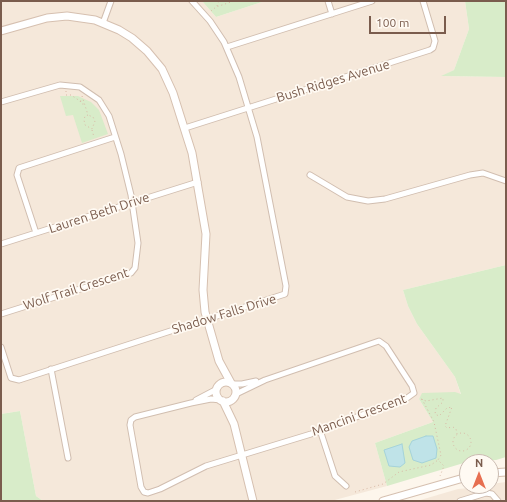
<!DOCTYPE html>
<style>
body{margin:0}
#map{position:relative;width:507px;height:502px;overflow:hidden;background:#fdf6ec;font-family:Ubuntu,sans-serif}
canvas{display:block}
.frame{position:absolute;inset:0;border:2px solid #7a5c4d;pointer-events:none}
.north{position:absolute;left:459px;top:454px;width:40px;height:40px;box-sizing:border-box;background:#fffaf3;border:1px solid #cabbb1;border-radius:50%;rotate:0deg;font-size:11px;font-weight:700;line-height:16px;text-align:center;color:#7a5c4d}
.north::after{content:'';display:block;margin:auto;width:14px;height:18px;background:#e76f51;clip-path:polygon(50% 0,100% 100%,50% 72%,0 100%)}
.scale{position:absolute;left:369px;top:16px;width:77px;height:18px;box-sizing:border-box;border:2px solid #7a5c4d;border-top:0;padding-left:5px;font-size:12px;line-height:14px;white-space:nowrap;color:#7a5c4d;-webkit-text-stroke:3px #fffaf3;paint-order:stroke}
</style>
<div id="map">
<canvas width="507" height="502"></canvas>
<div class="frame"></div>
<div class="north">N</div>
<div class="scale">100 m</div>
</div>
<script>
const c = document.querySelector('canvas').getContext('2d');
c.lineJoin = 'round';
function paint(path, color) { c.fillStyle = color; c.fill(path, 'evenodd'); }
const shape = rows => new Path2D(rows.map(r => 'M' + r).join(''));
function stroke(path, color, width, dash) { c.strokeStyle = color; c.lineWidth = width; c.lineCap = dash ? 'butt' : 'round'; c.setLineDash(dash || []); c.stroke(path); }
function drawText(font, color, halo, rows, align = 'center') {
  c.font = font + ' Ubuntu,sans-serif'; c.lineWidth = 3.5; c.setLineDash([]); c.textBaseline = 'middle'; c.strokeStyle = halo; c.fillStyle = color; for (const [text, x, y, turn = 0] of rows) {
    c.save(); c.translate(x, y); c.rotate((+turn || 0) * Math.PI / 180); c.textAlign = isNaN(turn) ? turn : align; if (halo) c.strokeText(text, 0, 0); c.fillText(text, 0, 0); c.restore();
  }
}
const residential = shape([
 [1,1,202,1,216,17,265,1,465,1,469,29,454,70,442,76,506,77,506,265,403,290,408,306,417,324,455,377,461,395,421,396,419,399,433,422,375,443,387,486,331,501,43,501,36,496,20,411,1,414],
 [506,482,506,501,417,501,458,489,491,486,491,484]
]);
const green = shape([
 [202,1,265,1,216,17],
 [465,1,506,1,506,77,441,76,454,70,469,29],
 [60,96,78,96,91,102,99,110,108,134,82,143,73,115,66,116],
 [506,265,506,457,496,460,467,462,387,486,375,443,433,422,419,399,422,393,455,392,461,394,455,377,417,324,408,306,403,290],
 [20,411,36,496,43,501,1,501,1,414]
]);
const water = shape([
 [426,436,433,436,437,449,436,458,422,463,413,460,409,447,412,441,426,436],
 [402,444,405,463,400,467,389,466,384,450,402,444]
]);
const path = shape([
 [217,6,219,1],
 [211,11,216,7,234,1],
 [66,91,66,95,71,95,80,101,83,101],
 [82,96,88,115,85,116,84,120,85,125,92,129,95,121,93,117,88,115],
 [80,101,82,104,85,104],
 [92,130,94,137],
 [1,380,2,379],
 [421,399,426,401,443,398,443,402,436,408,435,414,439,416,447,408,452,407,445,426,447,428,453,427,456,429,457,434],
 [422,399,434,422,441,455,438,460,444,466,440,476],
 '453 442a9 9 0 1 1 18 0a9 9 0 1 1-18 0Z',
 [355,492,383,484,399,472,431,465,438,460]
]);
const street = shape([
 [328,1,332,14],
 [103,23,111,1],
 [227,47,372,1],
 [1,102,60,85,80,87,99,100,109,116,121,154,131,195,138,243,135,268,131,273,1,314],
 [185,128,430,50,433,48,435,41,423,1],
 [310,175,347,197,368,201,385,199,470,175,483,173,506,181],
 [36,233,17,175,19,168,115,137],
 [1,244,198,182],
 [1,347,11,378,19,380,285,294,286,286,257,137,239,77,224,42,210,21,192,1],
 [51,369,68,458],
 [233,384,242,384,256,381],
 [196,400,217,389],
 [221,400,211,399,191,403,135,417,131,420,130,425,141,487,144,492,148,493,160,489,206,466,311,434,407,398,414,393,412,386,386,346,379,341,265,380,236,394],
 [320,430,335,476,346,486],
 [460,501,486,493,492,494,498,501]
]);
const secondary = shape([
 [1,31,47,18,67,16,95,20,119,30,132,38,147,51,162,69,173,93,192,153,206,234,203,290,205,312,219,361,231,383],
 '216 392a10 10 0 1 1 20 0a10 10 0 1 1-20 0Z',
 [223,401,234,424,253,501],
 [491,473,506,472],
 [383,501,467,477]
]);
const streetNames = [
 ["Bush Ridges Avenue",333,81,-17],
 ["Lauren Beth Drive",99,213,-18],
 ["Wolf Trail Crescent",76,289,-18],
 ["Shadow Falls Drive",224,314,-17],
 ["Mancini Crescent",359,415,-20]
];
paint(residential, '#f5e8da');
paint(green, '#d8ecc9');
paint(water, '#bfe3e8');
stroke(water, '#a5d3da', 1);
stroke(street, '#d1beb0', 7);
stroke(secondary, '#d6c0b0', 9);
stroke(path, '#d9b8a5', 1, [1, 3]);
stroke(street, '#fff', 5);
stroke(secondary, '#fff', 7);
drawText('13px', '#7a5c4d', '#fffaf3', streetNames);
</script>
